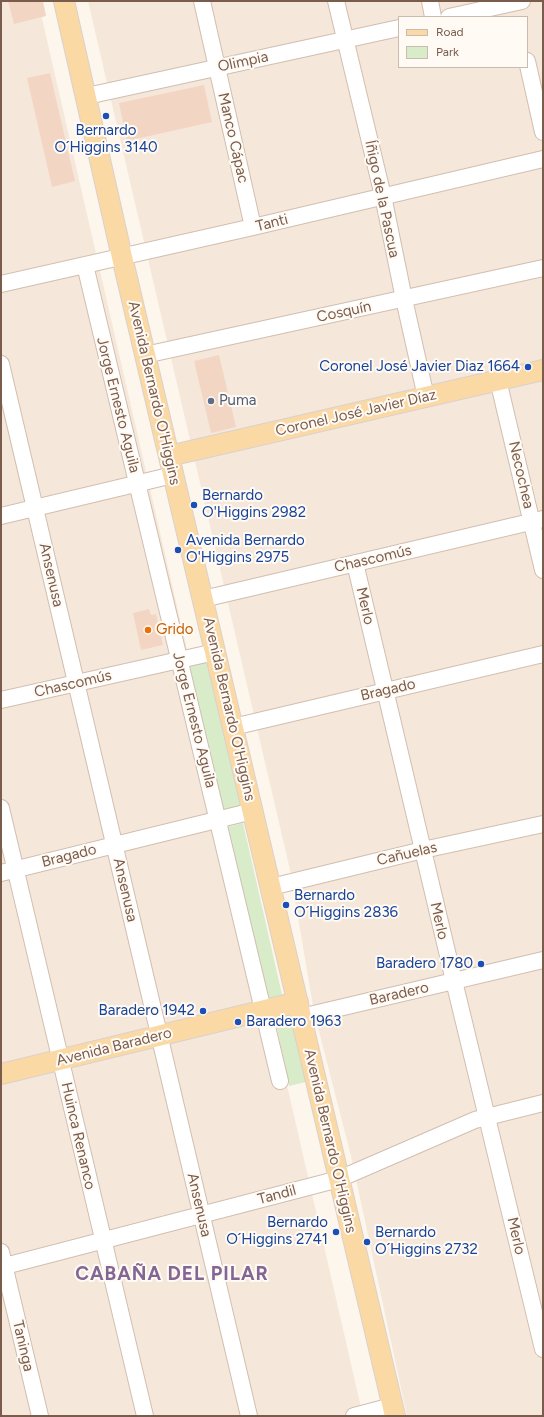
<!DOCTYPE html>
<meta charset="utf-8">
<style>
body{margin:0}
#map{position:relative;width:544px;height:1417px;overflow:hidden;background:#fdf6ec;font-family:Figtree,sans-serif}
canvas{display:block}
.frame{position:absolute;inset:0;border:2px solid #7a5c4d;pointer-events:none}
.legend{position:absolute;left:398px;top:16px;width:130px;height:52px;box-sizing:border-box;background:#fffaf3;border:1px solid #cabbb1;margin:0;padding:5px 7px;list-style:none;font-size:12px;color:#7a5c4d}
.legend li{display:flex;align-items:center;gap:8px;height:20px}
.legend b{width:20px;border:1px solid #cabbb1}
</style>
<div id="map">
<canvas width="544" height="1417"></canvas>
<div class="frame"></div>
<ul class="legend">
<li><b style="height:5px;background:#fbd9a5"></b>Road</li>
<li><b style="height:11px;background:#d8ecc9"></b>Park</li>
</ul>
</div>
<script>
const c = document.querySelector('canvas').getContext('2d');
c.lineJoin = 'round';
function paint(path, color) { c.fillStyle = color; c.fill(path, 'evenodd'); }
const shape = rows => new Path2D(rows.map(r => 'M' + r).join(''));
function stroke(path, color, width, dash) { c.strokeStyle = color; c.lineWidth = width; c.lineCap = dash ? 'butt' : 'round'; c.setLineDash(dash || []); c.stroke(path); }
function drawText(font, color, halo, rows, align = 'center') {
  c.font = font + ' Figtree,sans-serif'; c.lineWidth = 4; c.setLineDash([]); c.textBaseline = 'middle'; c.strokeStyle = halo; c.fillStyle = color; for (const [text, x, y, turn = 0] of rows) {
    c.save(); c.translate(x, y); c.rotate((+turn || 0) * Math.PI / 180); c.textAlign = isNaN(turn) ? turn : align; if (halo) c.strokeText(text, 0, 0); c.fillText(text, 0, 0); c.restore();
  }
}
const residential = shape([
 [1,1,38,1,363,1416,1,1416],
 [88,1,543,1,543,1416,407,1416,351,1156,314,1012,290,870],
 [399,17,527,17,527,67,399,67]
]);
const green = shape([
 [210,656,245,809,221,815,185,662],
 [243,823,283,999,263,1004,223,828],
 [291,1010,306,1082,289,1086,274,1014]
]);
const building = shape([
 [8,1,43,1,46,16,14,24],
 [50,73,75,181,52,187,27,78],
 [204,85,212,122,127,141,119,103],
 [219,355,236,427,211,433,194,361],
 [149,609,151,615,156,614,163,645,141,650,133,613]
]);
const minor = shape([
 [202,1,253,227],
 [336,1,383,196,404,299,426,397],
 [430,1,433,17],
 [449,17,522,1],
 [527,61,543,132],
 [87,96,399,28],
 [85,265,280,1081],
 [1,284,253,227,543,159],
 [145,355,543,268],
 [1,364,249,1416],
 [498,380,543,570],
 [1,516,173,475],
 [355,563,454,981,543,1349],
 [203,599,543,519],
 [1,700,215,652],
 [233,727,543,654],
 [1,808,145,1416],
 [1,873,253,811],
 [271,887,423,850,543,824],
 [301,1017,543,960],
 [1,1252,40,1416],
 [1,1267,339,1179,475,1120,543,1103],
 [354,1416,392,1406]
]);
const major = shape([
 [64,1,122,257,395,1416],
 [169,456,543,370],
 [1,1074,298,1002]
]);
const markers = [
 [106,116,4,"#1a4fb4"],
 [528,367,4,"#1a4fb4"],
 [211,401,4,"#5c6f8a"],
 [194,505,4,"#1a4fb4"],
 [178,550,4,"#1a4fb4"],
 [148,630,4,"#e8710a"],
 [286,905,4,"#1a4fb4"],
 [481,964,4,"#1a4fb4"],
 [203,1011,4,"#1a4fb4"],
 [238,1022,4,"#1a4fb4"],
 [336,1232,4,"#1a4fb4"],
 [367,1242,4,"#1a4fb4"]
];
const streetNames = [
 ["Olimpia",243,62,-12],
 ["Manco Cápac",233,138,77],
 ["Íñigo de la Pascua",382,199,78],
 ["Tanti",272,223,-14],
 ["Cosquín",344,312,-12],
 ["Avenida Bernardo O'Higgins",154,393,77],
 ["Jorge Ernesto Aguila",118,405,76],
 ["Coronel José Javier Díaz",356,413,-13],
 ["Necochea",521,475,77],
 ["Chascomús",373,559,-13],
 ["Ansenusa",51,575,77],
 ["Merlo",365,606,77],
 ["Chascomús",73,684,-13],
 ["Bragado",388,690,-13],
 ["Avenida Bernardo O'Higgins",229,709,77],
 ["Jorge Ernesto Aguila",194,720,76],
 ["Cañuelas",407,854,-13],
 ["Bragado",69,856,-14],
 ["Ansenusa",125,890,77],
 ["Merlo",439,921,77],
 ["Baradero",399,994,-13],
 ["Avenida Baradero",114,1047,-14],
 ["Huinca Renanco",78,1136,77],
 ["Avenida Bernardo O'Higgins",330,1141,77],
 ["Tandil",277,1195,-15],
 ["Ansenusa",199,1205,77],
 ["Merlo",516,1236,77],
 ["Taninga",23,1346,77]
];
const transitNames = [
 ["Bernardo",106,131,"center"],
 ["O´Higgins 3140",106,148,"center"],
 ["Coronel José Javier Diaz 1664",520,367,"right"],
 ["Bernardo",202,496],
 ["O'Higgins 2982",202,513],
 ["Avenida Bernardo",186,541],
 ["O'Higgins 2975",186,558],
 ["Bernardo",294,896],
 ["O´Higgins 2836",294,913],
 ["Baradero 1780",473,964,"right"],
 ["Baradero 1942",195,1011,"right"],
 ["Baradero 1963",246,1022],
 ["Bernardo",328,1223,"right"],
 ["O´Higgins 2741",328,1240,"right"],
 ["Bernardo",375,1233],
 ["O´Higgins 2732",375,1250]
];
const serviceNames = [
 ["Puma",219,401]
];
const foodNames = [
 ["Grido",156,630]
];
const districtNames = [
 ["CABAÑA DEL PILAR",172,1274]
];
paint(residential, '#f5e8da');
paint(green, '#d8ecc9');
paint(building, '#f3d5c3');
stroke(minor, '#d1beb0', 18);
stroke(major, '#dad1cd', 22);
stroke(minor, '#fff', 16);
stroke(major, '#fbd9a5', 20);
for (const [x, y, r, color] of markers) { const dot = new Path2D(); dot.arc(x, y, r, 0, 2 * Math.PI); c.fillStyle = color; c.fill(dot); stroke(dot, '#fffaf3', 1.5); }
drawText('15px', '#7a5c4d', '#fffaf3', streetNames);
drawText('15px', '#164399', '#fffaf3', transitNames, 'left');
drawText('15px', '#4e5e75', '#fffaf3', serviceNames, 'left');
drawText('15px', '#c56008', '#fffaf3', foodNames, 'left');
c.letterSpacing = '1px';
drawText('bold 19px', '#846695', '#fffaf3', districtNames);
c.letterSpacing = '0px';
</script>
